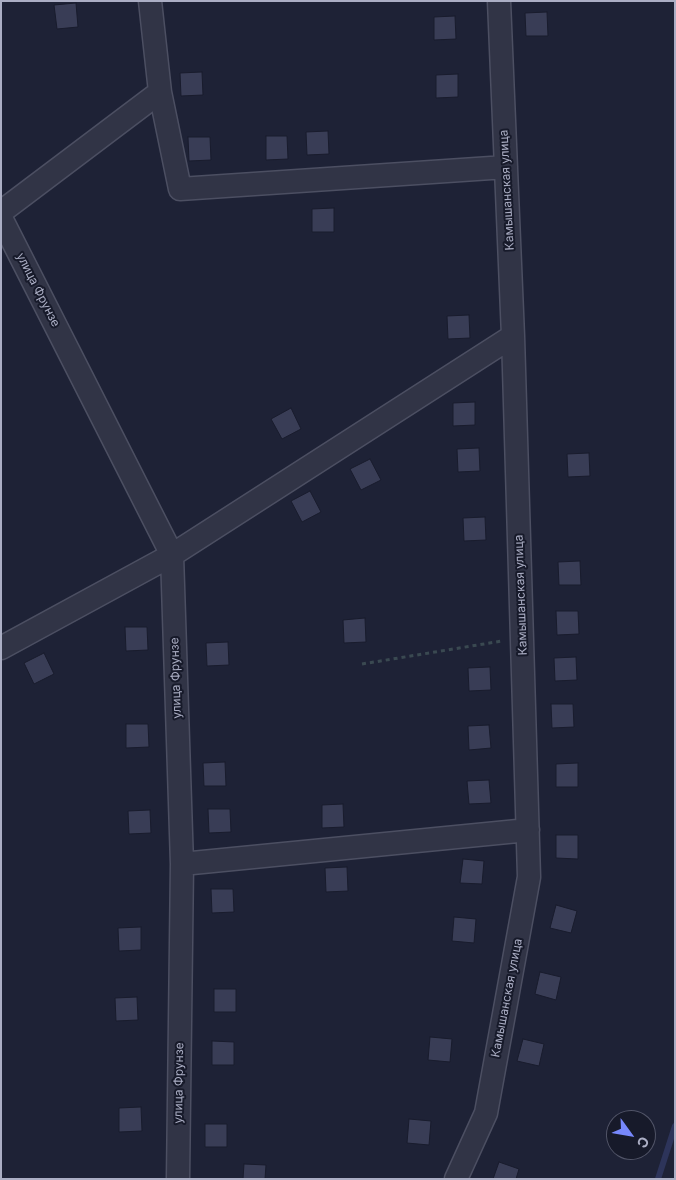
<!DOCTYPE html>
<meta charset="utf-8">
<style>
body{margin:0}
#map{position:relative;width:676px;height:1180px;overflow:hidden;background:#1e2236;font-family:Inter,sans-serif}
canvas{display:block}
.frame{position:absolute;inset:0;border:2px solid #abaec4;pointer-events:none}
.north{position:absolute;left:606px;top:1110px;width:50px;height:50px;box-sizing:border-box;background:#171a2a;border:1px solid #525568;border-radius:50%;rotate:122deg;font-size:14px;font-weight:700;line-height:20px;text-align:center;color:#abaec4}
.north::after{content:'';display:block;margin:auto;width:18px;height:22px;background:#7788fc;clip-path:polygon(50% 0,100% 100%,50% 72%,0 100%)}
</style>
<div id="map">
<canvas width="676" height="1180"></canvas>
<div class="frame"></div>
<div class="north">С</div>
</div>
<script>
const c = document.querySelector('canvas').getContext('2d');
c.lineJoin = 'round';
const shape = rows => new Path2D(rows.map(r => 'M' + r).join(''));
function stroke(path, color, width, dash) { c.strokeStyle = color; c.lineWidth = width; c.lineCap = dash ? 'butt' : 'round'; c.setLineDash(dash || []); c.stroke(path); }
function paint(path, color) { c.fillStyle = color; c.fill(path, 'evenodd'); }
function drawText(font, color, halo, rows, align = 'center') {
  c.font = font + ' Inter,sans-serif'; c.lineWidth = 4; c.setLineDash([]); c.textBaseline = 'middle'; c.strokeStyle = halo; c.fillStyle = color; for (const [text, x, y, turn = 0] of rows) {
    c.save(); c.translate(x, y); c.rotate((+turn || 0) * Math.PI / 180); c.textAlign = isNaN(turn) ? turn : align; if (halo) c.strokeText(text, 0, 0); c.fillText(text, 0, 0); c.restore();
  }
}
const stream = shape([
 [658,1179,675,1126]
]);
const building = shape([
 [76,3,78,27,57,29,54,5,76,3],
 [547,12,548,36,526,36,525,13,547,12],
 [455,16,456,39,434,40,434,17,455,16],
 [202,72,203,95,181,96,180,73,202,72],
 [458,74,458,97,436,98,436,75,458,74],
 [328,131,329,154,307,155,306,132,328,131],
 [266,136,287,136,288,159,266,160,266,136],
 [188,137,210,137,211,160,189,161,188,137],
 [334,208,334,232,312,232,312,209,334,208],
 [469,315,470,338,448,339,447,316,469,315],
 [475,402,475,425,453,426,453,403,475,402],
 [291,408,301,429,282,439,271,419,291,408],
 [479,448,480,471,458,472,457,449,479,448],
 [589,453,590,476,568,477,567,454,589,453],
 [370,459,381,480,361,490,350,469,370,459],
 [310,491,321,512,302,522,291,501,310,491],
 [485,517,486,540,464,541,463,518,485,517],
 [580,561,581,585,559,585,558,562,580,561],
 [556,611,578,611,579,634,557,635,556,611],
 [365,618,366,642,344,643,343,620,365,618],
 [125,627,147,627,148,650,126,651,125,627],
 [228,642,229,665,207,666,206,643,228,642],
 [44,653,54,674,34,684,24,663,44,653],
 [576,657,577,680,555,681,554,658,576,657],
 [490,667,491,690,469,691,468,668,490,667],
 [551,704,573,704,574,727,552,728,551,704],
 [126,724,148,724,149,747,126,748,126,724],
 [489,725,491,748,469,750,468,726,489,725],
 [225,762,226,786,204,786,203,763,225,762],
 [578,763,578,787,556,787,556,764,578,763],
 [489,780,491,803,469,804,467,781,489,780],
 [343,804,344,827,322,828,322,805,343,804],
 [208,809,230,809,231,832,209,833,208,809],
 [150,810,151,833,129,834,128,811,150,810],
 [556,835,578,835,578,859,556,858,556,835],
 [463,859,484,861,482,884,460,883,463,859],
 [347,867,348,891,326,892,325,868,347,867],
 [211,889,233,889,234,912,212,913,211,889],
 [556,905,577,911,571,933,550,928,556,905],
 [454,917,476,919,474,943,452,941,454,917],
 [141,927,141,950,119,951,118,928,141,927],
 [540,972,561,977,556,1000,535,994,540,972],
 [214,989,236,989,236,1012,214,1012,214,989],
 [137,997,138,1020,116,1021,115,998,137,997],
 [430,1037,452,1039,450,1062,428,1060,430,1037],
 [523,1039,544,1044,539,1066,517,1061,523,1039],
 [212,1041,234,1042,234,1065,212,1065,212,1041],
 [141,1107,142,1131,119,1132,119,1108,141,1107],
 [409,1119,431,1121,429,1145,407,1143,409,1119],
 [205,1124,227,1124,227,1147,205,1147,205,1124],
 [499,1162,519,1169,516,1179,493,1179,499,1162],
 [244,1164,266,1165,265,1179,243,1179,244,1164]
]);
const path = shape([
 [362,664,502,641]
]);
const street = shape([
 [160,92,180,189,506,167],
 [1,212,160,92,150,1],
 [1,218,172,555,182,864,178,1179],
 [1,648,172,555,513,336],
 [182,864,528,830],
 [456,1179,486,1113,529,877,513,336,499,1]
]);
const streetNames = [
 ["Камышанская улица",507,190,-93],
 ["улица Фрунзе",38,290,63],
 ["Камышанская улица",521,595,-92],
 ["улица Фрунзе",176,678,-92],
 ["Камышанская улица",507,998,-79],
 ["улица Фрунзе",179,1083,-89]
];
stroke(stream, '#2d345a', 6);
paint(building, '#393d56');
stroke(building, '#191c2d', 1);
stroke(street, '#4c4f62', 25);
stroke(path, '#3a4951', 3, [4, 4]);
stroke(street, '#313446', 22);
drawText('12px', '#abaec4', '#171a2a', streetNames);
</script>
